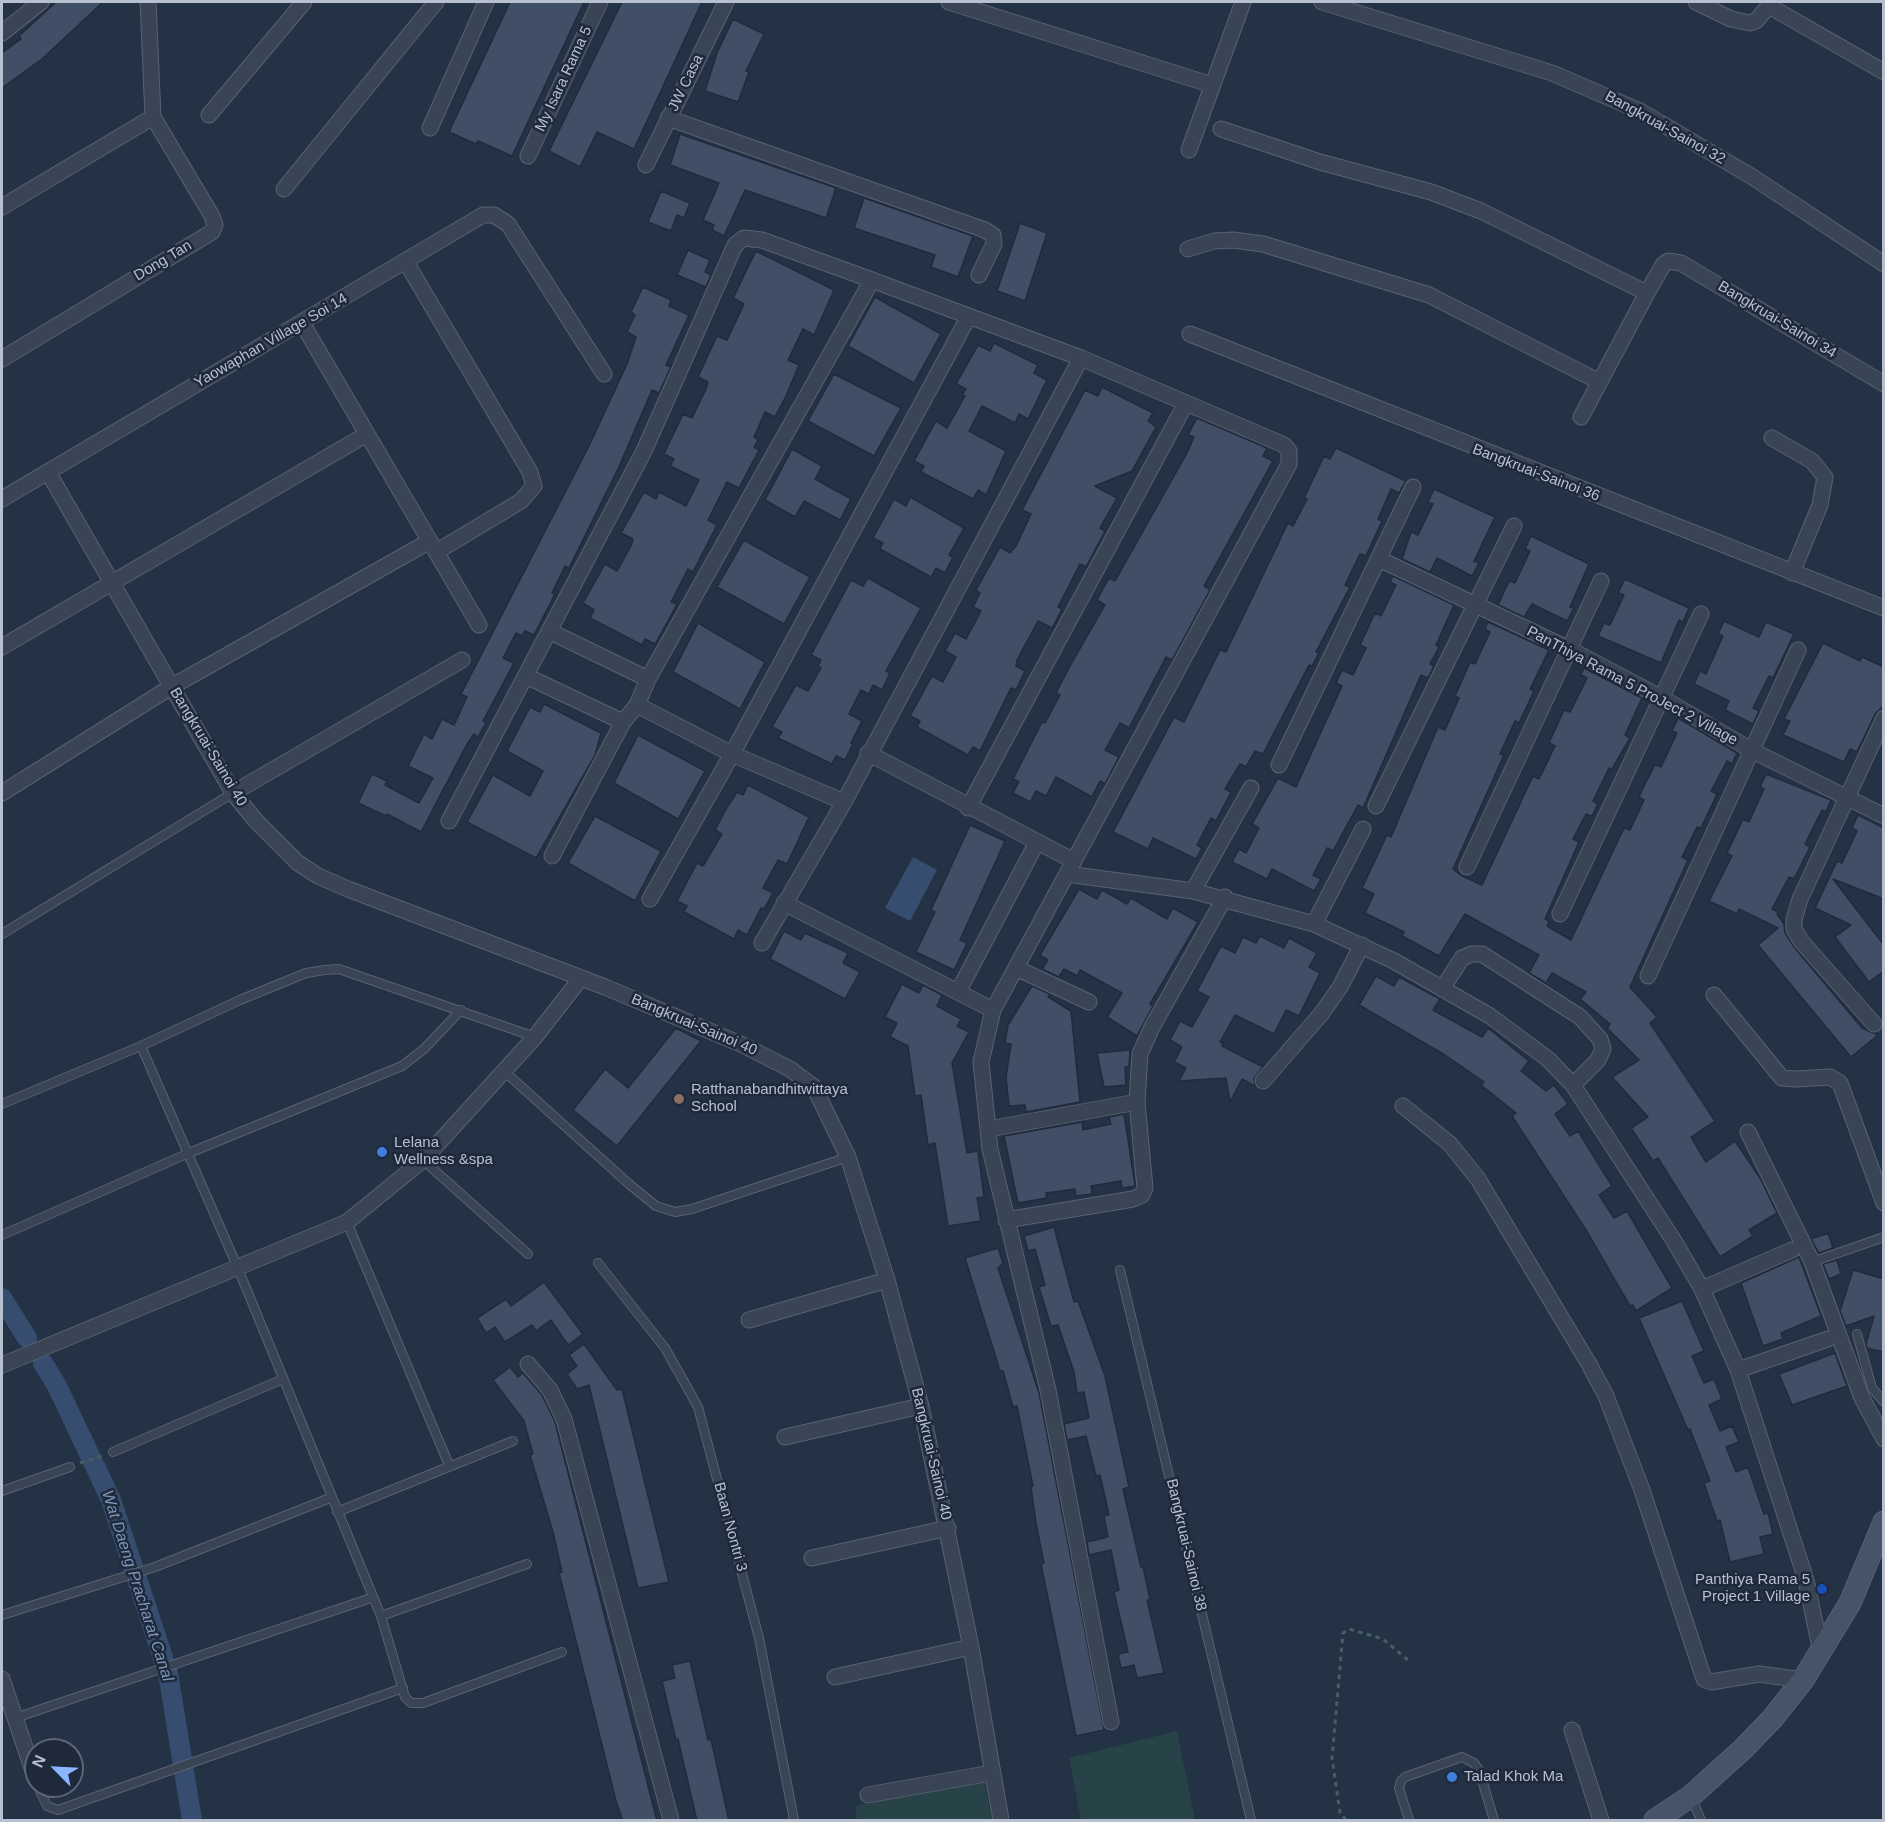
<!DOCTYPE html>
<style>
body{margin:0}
#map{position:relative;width:1885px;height:1822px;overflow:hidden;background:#243246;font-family:Arial,sans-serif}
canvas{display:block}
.frame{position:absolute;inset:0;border:3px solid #b7c0ce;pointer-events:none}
.north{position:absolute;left:24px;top:1738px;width:60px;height:60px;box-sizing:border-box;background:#1e293b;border:2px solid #5b6576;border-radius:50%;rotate:294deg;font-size:16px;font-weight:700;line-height:24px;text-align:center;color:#b7c0ce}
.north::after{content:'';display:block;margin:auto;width:21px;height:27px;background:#8bb6ff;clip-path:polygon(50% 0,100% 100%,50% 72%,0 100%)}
</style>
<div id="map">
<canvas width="1885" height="1822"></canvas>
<div class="frame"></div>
<div class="north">N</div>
</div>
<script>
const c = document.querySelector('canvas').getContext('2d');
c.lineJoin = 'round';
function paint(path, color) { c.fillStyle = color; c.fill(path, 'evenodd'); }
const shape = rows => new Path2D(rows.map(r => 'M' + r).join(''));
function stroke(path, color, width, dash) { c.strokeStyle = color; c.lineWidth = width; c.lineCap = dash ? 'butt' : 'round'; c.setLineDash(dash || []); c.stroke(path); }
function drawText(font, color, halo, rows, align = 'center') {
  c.font = font + ' Arial,sans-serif'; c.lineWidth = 5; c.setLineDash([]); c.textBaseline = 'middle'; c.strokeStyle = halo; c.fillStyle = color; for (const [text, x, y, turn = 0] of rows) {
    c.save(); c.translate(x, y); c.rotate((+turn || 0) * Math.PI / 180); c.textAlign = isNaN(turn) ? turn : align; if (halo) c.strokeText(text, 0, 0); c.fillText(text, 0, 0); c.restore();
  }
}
const green = shape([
 [1177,1731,1195,1820,1081,1820,1069,1758],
 [984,1780,992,1820,857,1820,855,1806]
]);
const water = shape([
 [913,857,937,870,910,921,885,908]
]);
const canal = shape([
 [2,1298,27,1338],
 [43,1363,57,1386,111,1500,168,1673,192,1820]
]);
const building = shape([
 [56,2,103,2,42,59,2,88,2,53,21,39,19,36,56,2],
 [510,2,584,2,512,156,478,141,476,144,449,132,510,2],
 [622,2,702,2,634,149,597,132,580,167,549,151,622,2],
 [733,19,764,34,746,71,749,72,738,102,705,91,717,53,733,19],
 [680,134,836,188,826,218,745,190,724,236,712,230,714,225,703,220,719,183,670,165,680,134],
 [661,191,690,203,684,218,677,215,671,231,648,222,661,191],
 [864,198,973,236,958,277,931,267,935,255,854,228,864,198],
 [1020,223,1047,233,1025,301,997,291,1020,223],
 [688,250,710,260,705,272,711,275,706,287,677,275,688,250],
 [756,251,834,290,814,335,803,329,788,360,799,365,786,396,775,417,765,412,754,437,758,440,754,447,759,450,739,488,727,482,708,520,717,525,693,572,688,569,671,602,677,604,668,621,655,644,645,639,642,645,590,618,594,610,583,603,605,564,617,571,631,546,633,539,621,533,644,492,656,499,659,492,686,506,699,480,670,466,674,459,664,454,683,414,692,418,706,389,708,382,698,377,717,336,727,340,736,321,744,304,733,298,756,251],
 [643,287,671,300,669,306,689,315,666,365,671,367,659,393,652,390,618,469,569,568,565,566,552,593,555,594,534,635,525,631,522,636,516,633,503,658,514,663,483,721,486,723,478,737,474,734,466,746,421,832,387,814,386,816,358,803,372,774,387,781,385,785,419,803,433,778,408,766,424,734,432,739,442,719,454,725,467,697,461,694,589,446,627,364,636,337,627,332,635,315,631,312,643,287],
 [875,297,941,334,914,383,848,346,875,297],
 [994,343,1038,365,1034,373,1047,380,1028,419,1019,414,1015,423,982,406,969,431,1006,451,986,495,978,490,973,499,921,472,924,466,914,461,936,421,947,428,965,396,962,395,966,389,956,384,978,345,990,351,994,343],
 [834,374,901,408,874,456,808,421,834,374],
 [1102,387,1153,413,1148,421,1156,427,1132,471,1095,486,1117,498,1100,528,1105,531,1086,567,1080,564,1058,607,1062,609,1052,628,1038,621,1017,660,1016,666,1025,671,1016,690,1011,688,980,751,973,747,968,755,917,727,920,721,910,716,932,676,943,682,956,657,945,651,955,633,966,639,981,611,973,607,980,593,976,590,1000,547,1010,553,1016,546,1031,514,1022,510,1085,390,1098,396,1102,387],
 [1197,418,1267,448,1263,456,1273,461,1204,586,1210,590,1172,660,1166,657,1129,728,1120,723,1105,750,1119,757,1105,784,1100,781,1092,797,1056,777,1046,796,1036,791,1030,802,1013,793,1019,782,1013,779,1042,722,1045,723,1060,695,1056,693,1070,666,1105,605,1097,600,1109,578,1115,581,1187,453,1194,437,1188,435,1197,418],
 [1336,448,1406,481,1399,493,1391,489,1378,519,1382,521,1366,556,1360,554,1345,585,1350,587,1316,652,1319,653,1312,666,1309,665,1263,754,1255,751,1246,767,1240,764,1225,789,1231,792,1216,821,1211,818,1197,845,1202,848,1196,859,1153,838,1148,849,1113,832,1174,717,1184,722,1220,650,1226,652,1288,523,1293,526,1307,499,1304,498,1324,456,1330,459,1336,448],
 [792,449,822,466,815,479,851,499,840,520,804,501,795,517,765,500,792,449],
 [1434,489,1495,517,1474,561,1479,563,1472,576,1437,558,1430,572,1402,559,1411,532,1418,535,1433,504,1428,502,1434,489],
 [910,497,964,528,949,555,953,557,945,573,936,568,931,577,880,549,883,543,873,538,894,499,906,506,910,497],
 [1531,536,1589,564,1570,607,1574,608,1567,621,1532,604,1524,617,1498,605,1509,581,1515,583,1530,551,1525,549,1531,536],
 [744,540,810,577,784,624,717,587,744,540],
 [1393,576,1454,605,1436,645,1439,647,1430,664,1434,666,1428,678,1421,675,1363,808,1358,805,1333,851,1327,848,1313,875,1321,879,1314,891,1272,869,1267,879,1232,862,1239,849,1246,853,1259,828,1252,824,1278,778,1296,787,1342,686,1336,683,1342,670,1353,675,1366,648,1360,645,1375,613,1381,616,1396,585,1390,582,1393,576],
 [868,578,921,608,886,671,890,673,882,690,873,685,869,694,861,690,849,714,862,721,851,743,853,744,845,760,836,756,832,764,778,738,782,732,772,727,796,685,808,691,821,668,818,666,821,660,811,655,851,580,863,586,868,578],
 [1625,579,1689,608,1683,622,1679,620,1661,663,1598,636,1604,623,1610,625,1624,595,1618,593,1625,579],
 [1724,621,1759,637,1766,622,1794,634,1773,678,1769,676,1753,708,1759,711,1753,724,1725,710,1729,701,1694,684,1700,671,1706,674,1723,636,1718,634,1724,621],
 [1488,622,1549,650,1530,689,1534,691,1519,723,1515,721,1500,754,1504,755,1453,869,1462,876,1482,885,1533,776,1539,779,1555,746,1549,743,1564,710,1570,712,1587,678,1581,675,1584,668,1642,698,1625,735,1630,738,1612,769,1609,768,1593,801,1598,804,1592,816,1586,814,1573,839,1579,842,1545,919,1549,921,1547,926,1571,940,1624,828,1630,830,1644,800,1639,797,1645,784,1655,765,1661,767,1677,733,1672,731,1678,718,1737,753,1732,764,1727,761,1711,791,1717,794,1701,828,1697,827,1682,857,1688,860,1630,987,1657,1017,1650,1023,1715,1121,1691,1137,1706,1162,1735,1141,1760,1178,1777,1213,1749,1230,1753,1236,1720,1257,1658,1158,1653,1161,1631,1128,1648,1117,1612,1077,1639,1060,1607,1028,1610,1024,1580,999,1586,992,1552,973,1546,983,1529,973,1539,955,1465,914,1439,956,1402,936,1404,932,1365,913,1374,894,1362,888,1387,835,1391,837,1438,727,1445,730,1459,698,1455,696,1464,676,1470,662,1475,664,1490,632,1485,629,1488,622],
 [698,623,765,662,740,709,673,672,698,623],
 [1823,643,1860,661,1862,657,1884,667,1884,705,1875,714,1857,752,1850,749,1844,762,1783,735,1790,721,1784,719,1823,643],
 [544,704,601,733,595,755,536,858,467,822,493,775,530,796,543,771,507,751,530,707,540,712,544,704],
 [638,735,705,771,678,819,614,783,638,735],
 [1766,774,1831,800,1826,812,1822,810,1805,844,1810,847,1794,879,1789,877,1772,909,1778,912,1777,914,1784,924,1785,933,1794,947,1862,1028,1878,1035,1851,1057,1758,945,1778,928,1739,909,1737,914,1709,901,1732,856,1727,853,1743,819,1749,822,1764,789,1760,787,1766,774],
 [748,785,809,817,787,864,778,860,763,888,773,893,764,909,761,908,747,935,738,930,734,939,684,912,687,906,677,901,697,863,703,866,722,834,715,830,725,811,737,792,743,795,748,785],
 [1858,815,1884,828,1884,899,1833,879,1884,945,1884,971,1869,982,1835,937,1851,925,1815,908,1837,861,1842,863,1857,831,1852,828,1858,815],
 [595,816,661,851,635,901,568,863,595,816],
 [970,825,1005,841,960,940,967,943,954,970,916,952,935,912,931,910,970,825],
 [1079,889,1097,899,1102,890,1127,904,1131,898,1167,919,1173,908,1198,922,1150,1004,1153,1006,1137,1036,1107,1017,1122,993,1080,970,1077,976,1064,969,1059,977,1042,969,1048,960,1040,955,1079,889],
 [784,931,801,940,805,933,848,953,843,963,860,972,845,999,770,959,784,931],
 [1260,936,1284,948,1289,938,1317,953,1309,967,1320,973,1299,1016,1286,1010,1274,1034,1235,1015,1220,1042,1223,1043,1222,1046,1263,1067,1254,1079,1255,1086,1242,1079,1230,1102,1226,1078,1179,1081,1186,1068,1174,1062,1182,1047,1170,1040,1180,1021,1192,1027,1209,997,1197,991,1221,946,1235,953,1243,937,1256,943,1260,936],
 [1376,976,1394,986,1399,977,1440,999,1433,1010,1482,1037,1488,1028,1529,1061,1521,1071,1546,1091,1554,1085,1568,1104,1555,1114,1570,1136,1578,1131,1612,1186,1599,1195,1614,1218,1627,1211,1672,1288,1636,1311,1633,1305,1630,1306,1586,1230,1512,1116,1516,1113,1481,1085,1484,1082,1445,1055,1359,1005,1376,976],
 [902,984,919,993,923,985,942,995,937,1006,961,1019,957,1026,969,1032,952,1063,967,1153,978,1151,984,1197,977,1198,981,1221,948,1226,935,1143,928,1145,921,1095,915,1096,908,1046,890,1037,897,1023,885,1017,902,984],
 [1032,986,1050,994,1048,997,1071,1011,1080,1102,1026,1112,1025,1105,1009,1106,1006,1077,1011,1044,1005,1043,1008,1025,1032,986],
 [676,1028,701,1041,617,1146,573,1110,605,1069,628,1088,676,1028],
 [1130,1050,1129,1067,1125,1067,1126,1085,1104,1087,1097,1053,1130,1050],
 [1124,1114,1135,1186,1122,1188,1121,1181,1091,1186,1092,1194,1076,1196,1075,1189,1046,1193,1047,1198,1018,1203,1004,1136,1082,1122,1083,1130,1111,1124,1109,1117,1124,1114],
 [1054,1227,1074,1302,1078,1301,1105,1376,1129,1487,1123,1489,1141,1567,1143,1566,1150,1600,1147,1600,1164,1673,1137,1678,1134,1665,1121,1668,1118,1654,1128,1652,1114,1592,1119,1590,1111,1550,1089,1555,1087,1542,1108,1537,1104,1516,1109,1515,1100,1475,1096,1476,1086,1436,1067,1440,1064,1424,1089,1418,1084,1392,1077,1393,1074,1372,1058,1325,1051,1326,1039,1287,1045,1285,1035,1249,1028,1251,1024,1236,1054,1227],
 [1828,1233,1833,1248,1819,1253,1811,1239,1828,1233],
 [998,1248,1003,1263,998,1268,1039,1393,1104,1730,1076,1736,1041,1564,1044,1563,1036,1523,1031,1487,1033,1486,1017,1406,1013,1407,1003,1371,1000,1371,965,1258,998,1248],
 [1799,1257,1821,1316,1781,1333,1783,1339,1763,1346,1741,1283,1799,1257],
 [1837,1260,1841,1274,1829,1279,1823,1264,1837,1260],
 [1853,1270,1884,1279,1884,1352,1867,1348,1866,1344,1874,1316,1846,1326,1840,1311,1853,1270],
 [544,1282,583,1334,568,1345,551,1320,536,1331,532,1325,505,1342,495,1327,486,1333,477,1318,506,1299,511,1306,544,1282],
 [1682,1301,1704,1351,1692,1356,1704,1383,1714,1379,1722,1399,1709,1405,1720,1431,1732,1426,1739,1442,1726,1447,1736,1472,1748,1467,1764,1514,1768,1513,1773,1534,1760,1537,1764,1554,1730,1562,1720,1520,1717,1521,1704,1483,1710,1481,1690,1429,1688,1430,1639,1318,1682,1301],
 [584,1344,617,1390,622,1389,669,1582,638,1588,589,1385,577,1389,567,1374,577,1366,569,1355,584,1344],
 [1835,1353,1847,1386,1792,1405,1779,1374,1835,1353],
 [510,1367,518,1377,523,1373,542,1395,555,1422,657,1821,623,1821,616,1801,559,1573,562,1572,553,1532,530,1455,533,1454,524,1421,493,1380,510,1367],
 [690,1661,708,1740,711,1739,729,1821,697,1821,678,1739,676,1740,662,1681,675,1678,672,1665,690,1661]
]);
const path = shape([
 [80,1463,102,1456],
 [1346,1820,1340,1813,1332,1758,1343,1633,1349,1629,1383,1639,1408,1660]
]);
const service = shape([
 [2,934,233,793],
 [141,1046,237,1266,381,1616,405,1697,411,1703,423,1703,562,1652],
 [504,1071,629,1184,656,1206,675,1212,692,1209,848,1157],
 [2,1104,141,1046,240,1000,306,973,325,970,339,969,535,1037],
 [423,1160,528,1254],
 [347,1222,449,1465],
 [2,1235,189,1153,402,1066,424,1049,461,1010],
 [1812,1262,1884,1237],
 [598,1263,665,1348,698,1407,759,1638,794,1820],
 [1120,1270,1251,1820],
 [1857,1334,1872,1388,1884,1402],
 [113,1452,283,1379],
 [2,1491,70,1467],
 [337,1512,513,1441],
 [2,1615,155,1567,330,1498],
 [381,1616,527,1564],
 [15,1718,371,1598],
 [40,1791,47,1806,58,1810,403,1688],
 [1691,1797,1701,1820],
 [1409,1820,1399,1788,1401,1781,1405,1777,1462,1757,1474,1763,1479,1770,1494,1820]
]);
const minor = shape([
 [949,2,1212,85],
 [1322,2,1552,73,1640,111,1751,176,1884,264],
 [1696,2,1731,19,1750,23,1756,21,1772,2],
 [1769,6,1884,72],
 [2,33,41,2],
 [209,115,304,2],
 [668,118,985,230,993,235,994,244,979,275],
 [430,128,486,2],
 [1221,129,1320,162,1431,192,1481,211,1647,293],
 [1189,150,1243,2],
 [528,156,600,2],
 [646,165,726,2],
 [284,189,436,2],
 [2,207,153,117,148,2],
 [1188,249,1214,241,1233,240,1263,244,1429,295,1598,381],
 [406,262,530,472,534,486,521,501,436,552],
 [302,323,479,625],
 [1190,334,1884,608],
 [2,359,212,232,215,225,212,216,153,117],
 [1581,417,1647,293,1663,265,1668,261,1681,263,1884,384],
 [1772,438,1812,461,1825,477,1820,505,1792,573],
 [48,472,233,793,256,821,298,863,318,876,348,889,605,987,743,1045,790,1069,814,1087,848,1157,887,1280,921,1406,971,1647,1001,1820],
 [2,499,483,215,494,215,508,224,604,374],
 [1379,559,1569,649,1662,698,1753,751,1884,816],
 [551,632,648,679],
 [2,647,367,434],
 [526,676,623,722],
 [637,705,732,754,844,802],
 [868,753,1074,861],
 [1279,765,1413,487],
 [2,793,171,687,430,541],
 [233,793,462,660],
 [1376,806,1514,526],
 [968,808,1186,403],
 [449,821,644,451,735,245,744,238,762,240,872,280,1081,358,1284,445,1289,451,1289,464,993,1010,981,1062,990,1149,1048,1390,1111,1722],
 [552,856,623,722,637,705,648,679,872,280],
 [1467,867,1601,581],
 [1067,874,1193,891,1314,924,1394,961,1490,1016,1548,1059,1573,1085,1674,1241,1702,1289,1738,1370,1806,1580,1821,1652],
 [1193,891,1251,788],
 [650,899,732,754,969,316],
 [784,903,993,1010],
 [1560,914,1701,614],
 [1314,924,1363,829],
 [762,943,844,802,1081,358],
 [1016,968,1089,1002],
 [1648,976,1798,650],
 [1442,989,1462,958,1472,954,1482,954,1580,1017,1600,1039,1603,1049,1598,1060,1573,1085],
 [958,992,1037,842],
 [1714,995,1782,1078,1796,1079,1830,1077,1840,1083,1884,1203],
 [1874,1024,1801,941,1794,929,1794,920,1800,899,1884,718],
 [1263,1081,1322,1013,1340,987,1362,945],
 [1403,1106,1450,1144,1478,1179,1589,1364,1606,1396,1642,1490,1704,1679,1711,1682,1759,1674,1803,1680],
 [989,1129,1137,1102],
 [1748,1132,1812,1262,1862,1398,1884,1439],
 [1006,1220,1133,1199,1142,1195,1145,1188,1137,1102,1140,1054,1152,1027,1225,897],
 [1702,1289,1792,1250],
 [749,1320,887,1280],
 [528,1364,550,1390,564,1419,671,1820],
 [2,1365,347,1222,423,1160,535,1037,581,978],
 [1738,1370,1828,1339],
 [785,1437,921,1406],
 [812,1558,948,1528],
 [835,1677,971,1647],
 [2,1679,36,1780],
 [1572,1730,1601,1820],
 [868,1795,991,1773]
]);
const secondary = shape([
 [1655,1820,1691,1796,1743,1749,1772,1719,1803,1680,1850,1603,1884,1522]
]);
const markers = [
 [679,1099,6,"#8d6e63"],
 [382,1152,6,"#3f7fe0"],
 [1822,1589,6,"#1a4fb4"],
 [1452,1777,6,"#3f7fe0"]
];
const streetNames = [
 ["My Isara Rama 5",564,79,-65],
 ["JW Casa",686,83,-64],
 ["Bangkruai-Sainoi 32",1665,128,29],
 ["Dong Tan",163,261,-31],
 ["Bangkruai-Sainoi 34",1777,320,31],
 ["Yaowaphan Village Soi 14",271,341,-30],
 ["Bangkruai-Sainoi 36",1536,473,21],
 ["PanThiya Rama 5 ProJect 2 Village",1632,686,28],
 ["Bangkruai-Sainoi 40",208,747,59],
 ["Bangkruai-Sainoi 40",694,1025,23],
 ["Bangkruai-Sainoi 40",931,1454,77],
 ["Baan Nontri 3",730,1527,75],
 ["Bangkruai-Sainoi 38",1186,1545,77]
];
const poiNames = [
 ["Ratthanabandhitwittaya",691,1090],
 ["School",691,1107],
 ["Lelana",394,1143],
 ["Wellness &spa",394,1160],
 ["Panthiya Rama 5",1810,1580,"right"],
 ["Project 1 Village",1810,1597,"right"],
 ["Talad Khok Ma",1464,1777]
];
const waterNames = [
 ["Wat Daeng Pracharat Canal",137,1586,72]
];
paint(green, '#274347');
paint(water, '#364d6f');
stroke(canal, '#364d6f', 20);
paint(building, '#414f66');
stroke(building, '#202b3d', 1.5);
stroke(service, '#586272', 10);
stroke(minor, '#586272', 17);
stroke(secondary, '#586272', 23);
stroke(path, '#455f62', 3, [4.5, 4.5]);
stroke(service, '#394455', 8);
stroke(minor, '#394455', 15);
stroke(secondary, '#475369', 21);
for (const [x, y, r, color] of markers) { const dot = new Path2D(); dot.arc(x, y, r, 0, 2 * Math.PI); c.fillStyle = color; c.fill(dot); stroke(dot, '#1e293b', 2); }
drawText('15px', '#b7c0ce', '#1e293b', streetNames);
drawText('15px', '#b7c0ce', '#1e293b', poiNames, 'left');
drawText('italic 16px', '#7c95b9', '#1e293b', waterNames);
</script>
